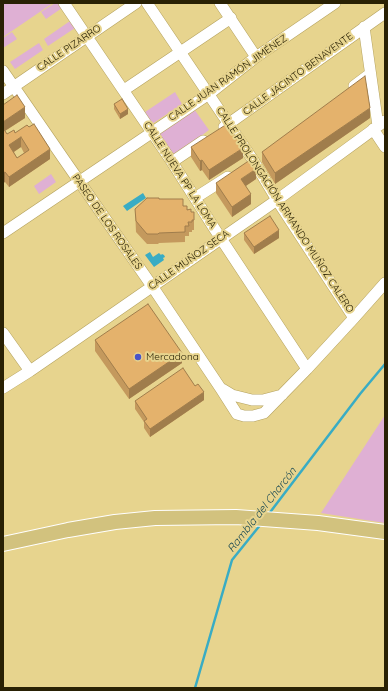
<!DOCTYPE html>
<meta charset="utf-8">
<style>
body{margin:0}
#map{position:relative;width:388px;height:691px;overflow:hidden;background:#e7d48e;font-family:Quicksand,sans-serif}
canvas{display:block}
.frame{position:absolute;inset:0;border:4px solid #292104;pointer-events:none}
</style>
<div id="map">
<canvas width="388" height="691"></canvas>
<div class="frame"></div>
</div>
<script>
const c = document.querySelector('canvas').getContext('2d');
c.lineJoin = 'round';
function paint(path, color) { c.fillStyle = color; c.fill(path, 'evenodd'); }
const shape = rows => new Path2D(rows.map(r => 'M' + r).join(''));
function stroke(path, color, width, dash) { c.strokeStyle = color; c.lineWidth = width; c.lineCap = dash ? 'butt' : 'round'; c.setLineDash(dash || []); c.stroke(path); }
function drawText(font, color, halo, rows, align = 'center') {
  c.font = font + ' Quicksand,sans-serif'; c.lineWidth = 4; c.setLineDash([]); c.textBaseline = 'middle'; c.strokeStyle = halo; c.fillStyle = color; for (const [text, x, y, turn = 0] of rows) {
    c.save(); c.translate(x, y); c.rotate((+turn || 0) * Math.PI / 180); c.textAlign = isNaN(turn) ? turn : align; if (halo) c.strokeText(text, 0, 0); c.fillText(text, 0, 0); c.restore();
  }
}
const green = shape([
 [3,3,53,3,3,37],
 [55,3,58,3,62,8,46,19,41,12],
 [70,21,75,28,48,46,44,39],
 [12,32,17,39,3,48,3,38],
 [39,43,43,50,15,69,10,62],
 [175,92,182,104,152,124,145,112],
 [194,109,209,130,174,156,159,133],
 [51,174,56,182,39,194,34,186],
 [385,415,385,523,321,513]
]);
const water = shape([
 [143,193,146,198,127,211,123,206],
 [150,252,153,257,159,253,161,255,162,254,164,255,165,257,163,258,164,260,154,267,145,255]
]);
const stream = shape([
 [268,515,360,394,385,364],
 [195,688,232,560,261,524]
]);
const minor = shape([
 [64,3,172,162,214,228,307,369],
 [147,3,253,160,277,200,354,318],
 [220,3,256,57],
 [364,27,378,126],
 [3,71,63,158,152,286,221,389,237,414,244,416,253,416,264,413,307,369,354,318,385,283],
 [354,86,370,74],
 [124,90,231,18],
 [3,94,136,3],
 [224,127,385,13],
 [373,129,385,147],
 [172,162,203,141],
 [195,198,228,177],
 [3,233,209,94,256,57,335,3],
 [3,333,30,371],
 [3,388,30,371,78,338,277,200,385,121],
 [222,389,232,395,252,400,263,400,282,395]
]);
const major = shape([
 [3,544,68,530,115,522,155,518,236,517,318,523,385,532]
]);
const wall = shape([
 [114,104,128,114,120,119,114,109],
 [3,105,25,118,5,131,7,134,15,133,50,159,9,187,5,182,3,183],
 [21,147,24,153,17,158,14,152],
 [370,118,275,184,262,162,262,152],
 [191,147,243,158,209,180,202,170,200,171,191,157],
 [256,179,246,186,251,204,232,217,216,193,216,183],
 [159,199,183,206,191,212,194,212,194,230,192,230,192,232,189,232,189,236,185,236,185,242,159,243,158,244,147,244,136,232,135,209],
 [244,233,279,238,254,254,244,240],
 [95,340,182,363,129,399,95,351],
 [204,400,150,437,144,428,144,422,135,409,135,401]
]);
const shadedWall = shape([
 [25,107,25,118,3,132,3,122],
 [370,108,370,118,275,184,275,173],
 [128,109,128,114,120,119,120,114],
 [21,137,21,147,9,155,9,145],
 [243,148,243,158,209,180,209,170],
 [50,149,50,159,9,187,9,177],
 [202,160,202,170,200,171,200,161],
 [256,169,256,179,241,189,241,179],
 [5,172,5,182,3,183,3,173],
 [251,194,251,204,232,217,232,207],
 [279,230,279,238,254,254,254,247],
 [182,353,182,363,129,399,129,389],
 [204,392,204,400,150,437,150,429]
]);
const building = shape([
 [365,76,370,108,275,173,262,152,365,76],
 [17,95,25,107,3,122,3,105,17,95],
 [122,99,128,109,120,114,114,104,122,99],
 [34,124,50,149,9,177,5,172,3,173,3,128,7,134,14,130,15,133,27,125,29,127,34,124],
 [21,137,29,150,17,158,9,145,21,137],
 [227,124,243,148,209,170,202,160,200,161,191,147,227,124],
 [250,160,256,169,241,179,251,194,232,207,216,183,250,160],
 [147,198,159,198,159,199,183,199,183,206,187,206,187,210,191,209,191,212,194,212,194,220,192,220,192,222,188,222,189,226,185,226,185,232,159,233,158,234,147,234,136,221,135,209,147,198],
 [270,216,279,230,254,247,244,233,270,216],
 [148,304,182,353,129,389,95,340,148,304],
 [183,368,195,386,198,384,204,392,150,429,144,421,147,419,135,401,183,368]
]);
const markers = [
 [138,357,4,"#4953c8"]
];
const streetNames = [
 ["CALLE PIZARRO",69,48,-34],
 ["CALLE JACINTO BENAVENTE",298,74,-36],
 ["CALLE JUAN RAMÓN JIMÉNEZ",228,78,-35],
 ["CALLE NUEVA PP LA LOMA",180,175,57],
 ["CALLE PROLONGACIÓN ARMANDO MUÑOZ CALERO",285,210,57],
 ["PASEO DE LOS ROSALES",107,222,55],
 ["CALLE MUÑOZ SECA",189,260,-35]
];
const poiNames = [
 ["Mercadona",146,357]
];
const waterNames = [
 ["Rambla del Charcón",262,510,-52]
];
paint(green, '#dfb0d4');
paint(water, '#39acc4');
stroke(stream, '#39acc4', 2.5);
stroke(minor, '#b5a25e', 12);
stroke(major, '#fff', 16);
stroke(minor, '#fff', 11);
stroke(major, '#d2c27e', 14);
paint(wall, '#c4995d');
paint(shadedWall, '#a07d4c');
paint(building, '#e4b26c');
stroke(building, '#a07d4c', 1);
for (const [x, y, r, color] of markers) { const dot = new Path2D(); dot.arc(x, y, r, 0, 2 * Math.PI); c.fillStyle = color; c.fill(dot); stroke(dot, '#e7d48e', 1.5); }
drawText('10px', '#292104', '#e7d48e', streetNames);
drawText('10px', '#292104', '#e7d48e', poiNames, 'left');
drawText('italic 11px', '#184853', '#e7d48e', waterNames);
</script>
